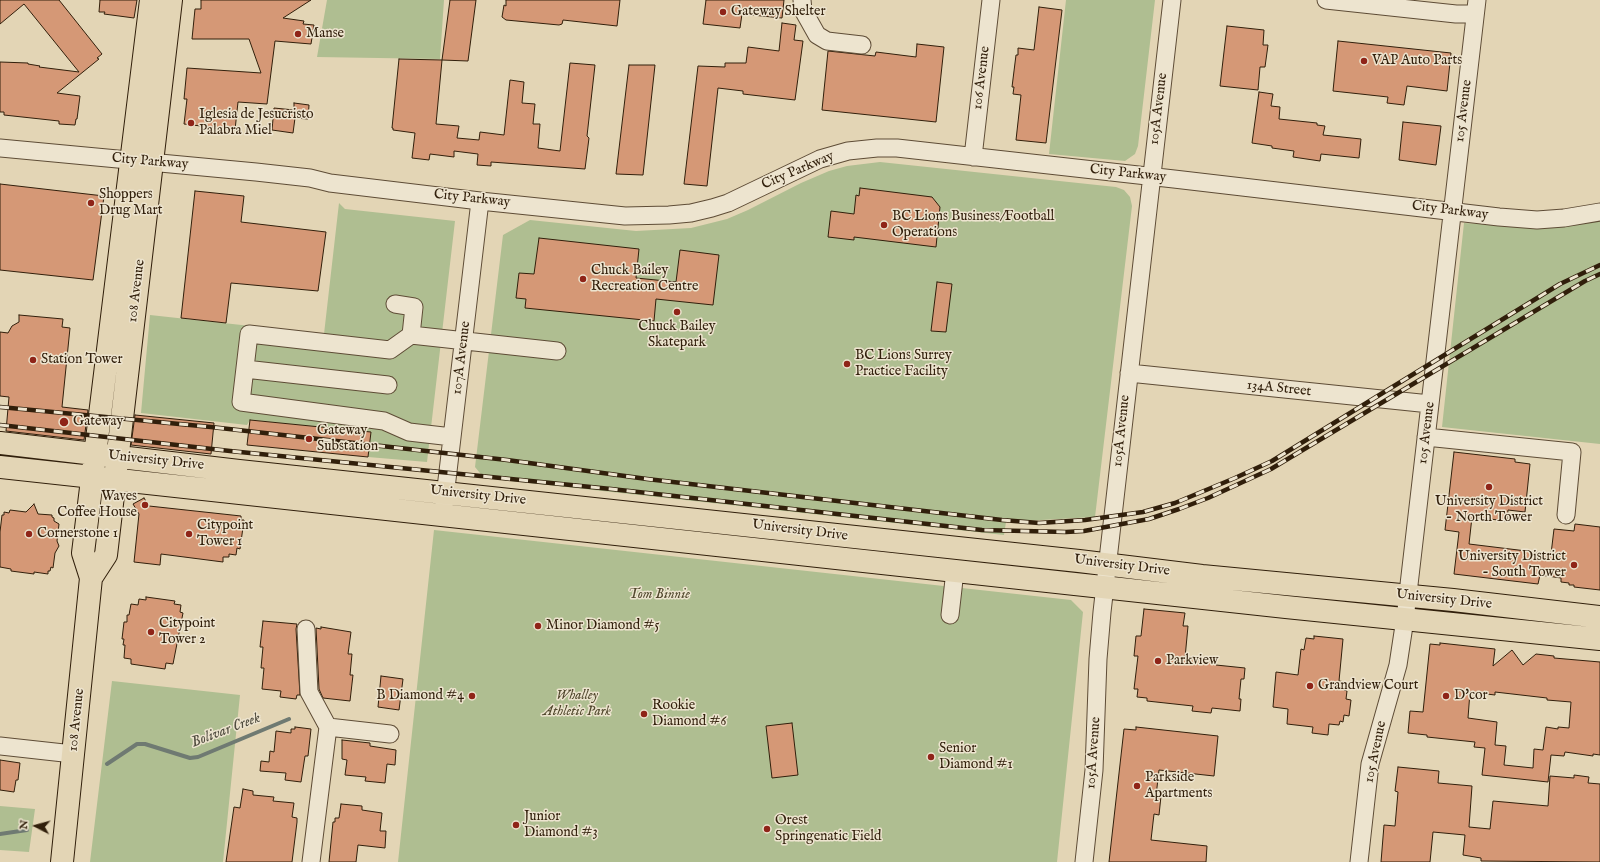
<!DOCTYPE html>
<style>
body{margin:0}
#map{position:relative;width:1600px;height:862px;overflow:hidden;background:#e3d5b5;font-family:"IM FELL English",serif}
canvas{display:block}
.north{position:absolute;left:16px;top:806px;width:40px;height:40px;-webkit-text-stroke:3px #ede4cf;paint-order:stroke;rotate:276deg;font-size:11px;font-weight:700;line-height:16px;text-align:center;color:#311f0b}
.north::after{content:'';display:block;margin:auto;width:14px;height:18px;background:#311f0b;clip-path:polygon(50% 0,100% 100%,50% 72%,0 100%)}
</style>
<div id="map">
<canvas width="1600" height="862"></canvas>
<div class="north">N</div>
</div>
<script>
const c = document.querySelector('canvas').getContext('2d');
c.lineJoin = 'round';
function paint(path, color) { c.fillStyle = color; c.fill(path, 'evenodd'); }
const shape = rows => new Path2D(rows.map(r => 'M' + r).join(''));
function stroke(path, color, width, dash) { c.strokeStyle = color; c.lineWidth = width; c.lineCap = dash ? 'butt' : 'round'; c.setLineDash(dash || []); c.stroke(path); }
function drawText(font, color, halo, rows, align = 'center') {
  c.font = font + ' "IM FELL English",serif'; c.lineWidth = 3; c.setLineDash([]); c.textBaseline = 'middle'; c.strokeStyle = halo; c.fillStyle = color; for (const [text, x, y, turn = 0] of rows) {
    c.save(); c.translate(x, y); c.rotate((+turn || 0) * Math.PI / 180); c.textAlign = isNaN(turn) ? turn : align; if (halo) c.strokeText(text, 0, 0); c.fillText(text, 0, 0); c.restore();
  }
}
const green = shape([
 [327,0,444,0,440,59,317,57],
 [1066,0,1155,0,1138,146,1135,154,1125,161,1049,154],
 [880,162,1116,187,1124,190,1130,197,1132,206,1095,517,1006,522,1004,535,484,478,475,467,503,235,530,220,636,231,691,228,727,219,748,210,801,183,829,171,847,166],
 [339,203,345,209,455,221,427,462,368,457,371,432,250,420,247,425,141,413,150,315,324,334],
 [1600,220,1600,444,1442,427,1464,223,1538,227],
 [434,530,1071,600,1083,612,1057,862,398,862],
 [112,681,240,695,223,862,90,862],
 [0,806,35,809,29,852,0,850]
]);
const stream = shape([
 [107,764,137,744,145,744,190,758,198,757,289,719],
 [0,834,27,830]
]);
const building = shape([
 [0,0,59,0,102,54,97,58,99,59,57,93,80,96,77,119,76,119,75,125,59,124,59,121,4,115,4,112,0,112,0,62,28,63,28,64,40,66,39,67,79,72,24,4,0,24,0,0],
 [100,0,137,0,134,18,104,14,105,12,99,12,100,0],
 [201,0,311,0,283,18,304,21,303,24,314,25,311,44,275,41,267,104,238,102,235,130,184,124,187,99,184,99,187,68,261,73,249,39,192,39,195,9,201,9,201,0],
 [450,0,476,0,468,61,442,60,450,0],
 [506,0,620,0,617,26,563,20,562,24,559,25,506,20,502,17,504,5,506,6,506,0],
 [706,0,784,0,782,18,742,14,740,28,703,24,706,0],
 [1039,7,1062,10,1046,143,1016,140,1021,95,1013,94,1014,87,1012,87,1016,55,1018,55,1018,48,1034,50,1039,7],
 [782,23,796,25,794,40,803,41,795,100,743,94,743,91,718,88,707,186,684,184,698,66,725,67,725,63,746,63,748,47,779,51,782,23],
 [1227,26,1264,30,1263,45,1268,45,1265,67,1260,67,1258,90,1220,86,1227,26],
 [1338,41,1451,53,1447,91,1407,86,1404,105,1387,103,1388,97,1333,91,1338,41],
 [917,44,944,47,936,122,822,110,828,51,875,56,876,52,916,57,917,44],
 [399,59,442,60,436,124,459,126,457,138,479,140,480,132,504,135,510,80,524,82,522,103,535,104,533,124,540,124,538,148,560,151,570,63,595,65,587,136,589,138,585,169,491,162,491,166,477,165,478,154,454,151,454,157,430,154,429,160,412,158,415,133,393,130,393,128,392,128,399,59],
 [629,65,655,65,643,175,616,174,629,65],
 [1259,92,1273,94,1271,106,1280,107,1279,119,1317,123,1317,125,1325,126,1323,135,1361,139,1359,158,1321,154,1320,161,1293,157,1294,151,1272,148,1272,146,1252,143,1259,92],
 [294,103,309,105,308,119,295,118,293,133,272,130,274,108,294,110,294,103],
 [1403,122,1441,126,1436,165,1399,160,1403,122],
 [0,184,104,196,93,280,0,270,0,184],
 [860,188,932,197,940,207,936,247,854,237,854,240,828,237,831,211,854,214,856,195,859,196,860,188],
 [195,191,244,196,241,222,326,232,318,291,231,283,226,323,181,318,195,191],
 [539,238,639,249,636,278,676,282,680,250,719,255,713,305,656,299,654,321,525,308,526,299,516,298,519,273,534,274,539,238],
 [937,282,952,284,946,332,931,331,937,282],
 [19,315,63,319,62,327,70,328,62,407,88,410,84,440,6,431,9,397,0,396,0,332,8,333,12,326,19,322,19,315],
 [135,415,214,423,211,454,131,445,135,415],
 [250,420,371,432,368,457,247,445,250,420],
 [1454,452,1515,459,1515,462,1530,464,1525,512,1508,510,1507,521,1472,517,1469,544,1551,554,1554,529,1574,531,1575,524,1600,527,1600,590,1574,587,1574,585,1569,585,1569,583,1561,582,1561,578,1540,575,1538,584,1454,574,1459,532,1445,530,1454,452],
 [144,498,149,506,241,516,241,520,244,520,240,549,237,548,236,555,229,554,229,557,223,557,223,562,161,554,160,565,134,562,139,514,133,504,144,498],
 [34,504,38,514,52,515,52,517,54,518,54,521,59,524,57,541,59,546,55,553,53,568,51,567,50,571,48,571,48,574,34,572,34,574,11,571,11,569,0,567,0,532,2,515,4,515,4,512,9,513,10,510,26,512,34,504],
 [146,597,175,601,174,604,181,605,180,612,183,613,173,664,166,663,165,669,131,664,131,659,124,658,125,645,123,645,124,639,122,639,124,622,127,622,127,615,129,615,131,604,138,605,139,599,146,600,146,597],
 [1144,609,1185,613,1183,626,1188,626,1185,658,1216,662,1216,665,1245,668,1244,679,1241,679,1239,699,1241,699,1240,711,1212,708,1211,713,1192,711,1193,706,1147,701,1147,698,1137,697,1138,689,1134,689,1138,656,1134,656,1136,636,1141,636,1144,609],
 [263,621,297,624,296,629,300,695,297,695,296,699,280,697,281,691,262,689,264,668,261,668,263,647,260,647,263,621],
 [321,627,351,632,348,654,352,654,350,675,353,675,350,701,323,698,319,689,316,628,321,629,321,627],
 [1314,636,1343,639,1339,681,1345,682,1344,690,1347,691,1346,699,1351,700,1349,716,1344,715,1343,722,1340,721,1339,725,1329,724,1328,735,1312,733,1313,727,1287,724,1288,709,1273,707,1276,672,1298,675,1301,649,1304,650,1306,638,1314,639,1314,636],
 [1440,643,1495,649,1493,666,1512,650,1523,665,1536,654,1554,656,1554,658,1600,662,1600,755,1593,754,1593,756,1565,752,1564,756,1551,755,1548,782,1482,775,1485,748,1474,747,1475,742,1427,737,1427,735,1408,733,1410,711,1423,712,1430,644,1440,645,1440,643],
 [1470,692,1495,695,1495,692,1547,698,1547,700,1571,702,1569,728,1558,727,1558,729,1546,727,1543,750,1534,749,1533,768,1504,765,1506,746,1495,745,1497,722,1468,718,1470,692],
 [381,676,403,679,399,710,378,707,381,676],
 [792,723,798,775,772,778,766,726,792,723],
 [295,727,311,729,308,756,305,756,301,782,285,780,286,773,260,771,261,761,269,762,270,751,274,752,276,731,291,733,291,729,295,729,295,727],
 [1136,727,1218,736,1214,776,1159,770,1156,796,1161,796,1159,815,1154,814,1151,840,1207,846,1206,862,1109,862,1124,729,1136,730,1136,727],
 [342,740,370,743,370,746,396,750,395,765,387,764,385,783,365,781,366,777,345,775,347,760,342,759,342,740],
 [0,760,20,763,18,780,16,780,14,792,0,790,0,760],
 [1398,767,1439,771,1438,783,1472,786,1469,827,1490,829,1493,801,1548,806,1550,776,1574,778,1574,775,1589,777,1588,783,1600,784,1600,862,1481,861,1481,858,1463,855,1465,835,1433,832,1430,862,1381,862,1384,825,1395,826,1398,792,1395,791,1398,767],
 [243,789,253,791,253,795,274,797,273,801,294,803,292,817,297,818,297,822,292,862,226,862,234,807,240,808,243,789],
 [341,804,362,806,362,810,382,813,380,831,386,831,385,848,358,845,356,862,329,862,333,822,335,822,335,818,339,818,341,804]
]);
const minor = shape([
 [802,0,803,10,817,35,827,41,862,45],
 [1326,0,1456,14,1475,14],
 [0,148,256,172,310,178,330,183,480,201,625,216,669,215,691,213,712,208,728,203,820,159,848,151,877,148,897,148,1174,179,1499,217,1537,220,1564,218,1600,212],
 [973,157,991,0],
 [395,304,414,307,411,335,557,351],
 [411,335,390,350,249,334,241,402,384,421,409,432,452,437],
 [245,369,388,385],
 [1129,373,1430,404],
 [1426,437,1572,452,1566,515],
 [444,505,480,201],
 [950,615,955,571],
 [306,629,309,692,328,727,311,862],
 [328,727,390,734],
 [0,746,73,754],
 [1084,862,1094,770,1098,659,1102,612,1172,0],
 [1359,862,1370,764,1398,665,1405,619,1477,0]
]);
const major = shape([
 [0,443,239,471,1079,561,1202,576,1453,600,1600,617],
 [0,467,1286,607,1600,639],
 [91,578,106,555,171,0],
 [62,862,91,578,83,553,151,0]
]);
const rail = shape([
 [0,407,211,427,507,460,647,479,1002,520,1039,523,1085,520,1143,512,1175,503,1235,478,1272,461,1560,284,1600,265],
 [0,425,230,451,611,489,982,530,1066,532,1084,531,1149,519,1179,509,1208,498,1271,469,1585,281,1600,274]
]);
const markers = [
 [723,12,4,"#8f2418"],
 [298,34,4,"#8f2418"],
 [1364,61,4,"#8f2418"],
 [191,123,4,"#8f2418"],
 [91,203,4,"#8f2418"],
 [884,225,4,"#8f2418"],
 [583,279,4,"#8f2418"],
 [677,312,4,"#8f2418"],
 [33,360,4,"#8f2418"],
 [847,364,4,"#8f2418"],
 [64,422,5,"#8f2418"],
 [309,439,4,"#8f2418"],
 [1489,487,4,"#8f2418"],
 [145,505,4,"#8f2418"],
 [29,534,4,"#8f2418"],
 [189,534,4,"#8f2418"],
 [1574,565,4,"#8f2418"],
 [538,626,4,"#8f2418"],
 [151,632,4,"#8f2418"],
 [1158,661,4,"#8f2418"],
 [1310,686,4,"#8f2418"],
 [472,696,4,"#8f2418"],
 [1446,696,4,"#8f2418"],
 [644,714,4,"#8f2418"],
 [931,757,4,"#8f2418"],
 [1137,786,4,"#8f2418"],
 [516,825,4,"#8f2418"],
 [767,829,4,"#8f2418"]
];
const poiNames = [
 ["Gateway Shelter",731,12],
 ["Manse",306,34],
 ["VAP Auto Parts",1372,61],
 ["Iglesia de Jesucristo",199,115],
 ["Palabra Miel",199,131],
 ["Shoppers",99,195],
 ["Drug Mart",99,211],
 ["BC Lions Business/Football",892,217],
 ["Operations",892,233],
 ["Chuck Bailey",591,271],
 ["Recreation Centre",591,287],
 ["Chuck Bailey",677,327,"center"],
 ["Skatepark",677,343,"center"],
 ["BC Lions Surrey",855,356],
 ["Practice Facility",855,372],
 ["Station Tower",41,360],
 ["Gateway",73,422],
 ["Gateway",317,431],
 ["Substation",317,447],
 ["Waves",137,497,"right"],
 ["Coffee House",137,513,"right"],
 ["University District",1489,502,"center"],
 ["- North Tower",1489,518,"center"],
 ["Citypoint",197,526],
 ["Tower 1",197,542],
 ["Cornerstone 1",37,534],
 ["University District",1566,557,"right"],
 ["- South Tower",1566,573,"right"],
 ["Citypoint",159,624],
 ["Tower 2",159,640],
 ["Minor Diamond #5",546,626],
 ["Parkview",1166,661],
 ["Grandview Court",1318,686],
 ["B Diamond #4",464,696,"right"],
 ["D'cor",1454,696],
 ["Rookie",652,706],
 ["Diamond #6",652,722],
 ["Senior",939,749],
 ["Diamond #1",939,765],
 ["Parkside",1145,778],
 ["Apartments",1145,794],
 ["Junior",524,817],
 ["Diamond #3",524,833],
 ["Orest",775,821],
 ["Springenatic Field",775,837]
];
const streetNames = [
 ["106 Avenue",982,78,-83],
 ["105A Avenue",1159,109,-83],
 ["105 Avenue",1464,111,-83],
 ["City Parkway",150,162,5],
 ["City Parkway",798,171,-23],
 ["City Parkway",1128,174,6],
 ["City Parkway",472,199,6],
 ["City Parkway",1450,211,7],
 ["108 Avenue",137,291,-83],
 ["107A Avenue",462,358,-83],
 ["134A Street",1279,389,6],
 ["105A Avenue",1122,431,-84],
 ["105 Avenue",1427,433,-83],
 ["University Drive",156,461,6],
 ["University Drive",478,496,6],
 ["University Drive",800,531,7],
 ["University Drive",1122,566,7],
 ["University Drive",1444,600,6],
 ["108 Avenue",77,720,-84],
 ["105 Avenue",1376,752,-78],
 ["105A Avenue",1094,753,-86]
];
const parkNames = [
 ["Tom Binnie",659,595],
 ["Whalley",577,696],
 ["Athletic Park",577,712]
];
const waterNames = [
 ["Bolivar Creek",226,731,-21]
];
paint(green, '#afbe91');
stroke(stream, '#6f7a72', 4);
paint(building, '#d59876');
stroke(building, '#311f0b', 1);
stroke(minor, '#5e4c36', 19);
stroke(major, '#311f0b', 24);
stroke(minor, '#ede4cf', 17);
stroke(major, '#e3d5b5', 22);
stroke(rail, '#311f0b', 4.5);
stroke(rail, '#ede4cf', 3, [9]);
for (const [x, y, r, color] of markers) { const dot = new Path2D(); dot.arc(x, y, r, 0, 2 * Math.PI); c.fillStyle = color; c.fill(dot); stroke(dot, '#ede4cf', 1.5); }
drawText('14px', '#311f0b', '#ede4cf', poiNames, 'left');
drawText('14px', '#311f0b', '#ede4cf', streetNames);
drawText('italic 14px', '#50472c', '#ede4cf', parkNames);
drawText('italic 15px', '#504c3f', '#ede4cf', waterNames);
</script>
